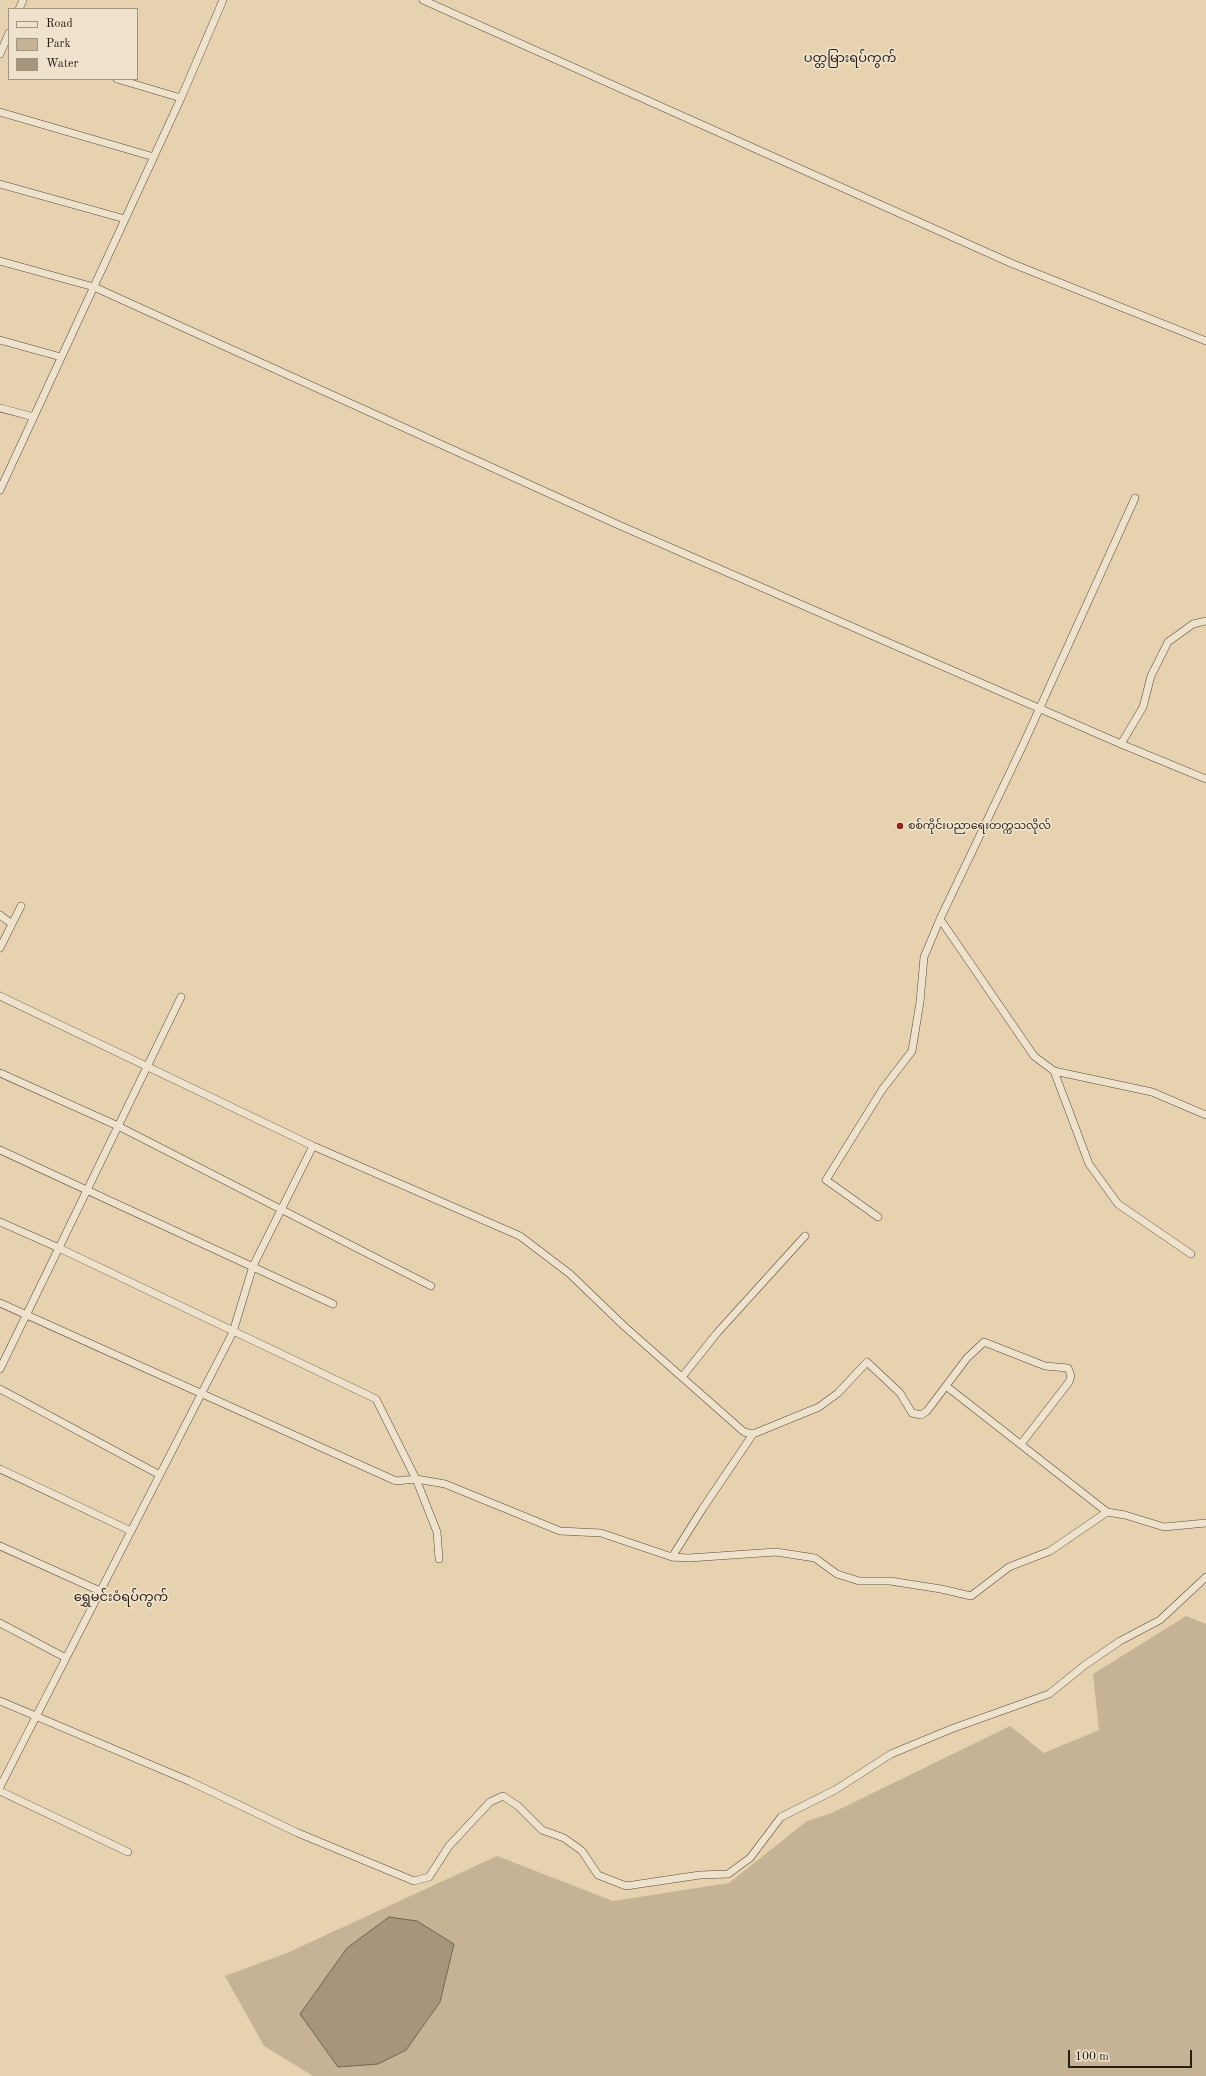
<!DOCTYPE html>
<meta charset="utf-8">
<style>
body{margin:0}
#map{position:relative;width:1206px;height:2076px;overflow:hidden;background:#e7d2b0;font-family:"Old Standard TT",serif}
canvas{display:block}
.legend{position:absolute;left:8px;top:8px;width:130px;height:72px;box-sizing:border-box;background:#efe2cc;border:1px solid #9f9483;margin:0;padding:5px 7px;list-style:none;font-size:12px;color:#271e15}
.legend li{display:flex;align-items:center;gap:8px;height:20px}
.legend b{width:20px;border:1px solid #9f9483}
.scale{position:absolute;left:1068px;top:2050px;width:124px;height:18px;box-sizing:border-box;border:2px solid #271e15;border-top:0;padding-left:5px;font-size:12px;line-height:14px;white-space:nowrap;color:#271e15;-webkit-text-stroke:3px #efe2cc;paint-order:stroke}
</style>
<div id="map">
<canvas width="1206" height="2076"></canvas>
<ul class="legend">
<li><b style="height:5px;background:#efe2cc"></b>Road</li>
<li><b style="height:11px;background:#c6b396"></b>Park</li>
<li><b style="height:11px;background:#a6957b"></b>Water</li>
</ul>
<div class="scale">100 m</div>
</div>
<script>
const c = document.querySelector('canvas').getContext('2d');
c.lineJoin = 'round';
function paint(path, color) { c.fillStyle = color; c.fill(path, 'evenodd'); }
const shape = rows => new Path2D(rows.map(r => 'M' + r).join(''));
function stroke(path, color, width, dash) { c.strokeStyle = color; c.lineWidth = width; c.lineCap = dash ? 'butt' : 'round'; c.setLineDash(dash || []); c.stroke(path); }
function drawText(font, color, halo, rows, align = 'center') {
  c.font = font + ' "Old Standard TT","Noto Sans Myanmar",serif'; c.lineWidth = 3.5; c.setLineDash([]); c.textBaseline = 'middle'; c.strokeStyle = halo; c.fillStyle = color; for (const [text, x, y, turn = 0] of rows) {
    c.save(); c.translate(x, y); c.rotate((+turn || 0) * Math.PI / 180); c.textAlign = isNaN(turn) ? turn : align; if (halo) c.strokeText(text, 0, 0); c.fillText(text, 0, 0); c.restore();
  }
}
const green = shape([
 [1186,1616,1206,1624,1206,2076,313,2076,264,2046,225,1976,287,1953,497,1856,613,1901,729,1883,807,1821,832,1813,1010,1726,1044,1753,1099,1730,1093,1674]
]);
const water = shape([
 [389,1917,417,1921,454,1944,440,2002,406,2050,378,2064,338,2067,300,2014,347,1948,389,1917]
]);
const street = shape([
 [423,0,1013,264,1206,341],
 [19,9,23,0],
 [0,54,9,33],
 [117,79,181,98],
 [0,112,154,157],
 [0,184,125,219],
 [0,261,94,287,621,526,1121,744,1206,779],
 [0,340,61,357],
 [0,408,34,417],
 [0,490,181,98,223,0],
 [1121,744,1143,707,1151,676,1168,642,1193,624,1206,621],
 [0,915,12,924],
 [940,919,1034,1056,1054,1071,1152,1092,1206,1115],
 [0,948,21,906],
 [0,996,313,1146,520,1236,570,1274,624,1326,744,1432,753,1434,819,1407,838,1393,867,1362,900,1393,912,1413,921,1415,927,1411,967,1358,984,1342,1045,1366,1068,1368,1071,1376,1069,1382,1021,1444],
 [1054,1071,1089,1164,1118,1204,1191,1254],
 [0,1073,118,1126,431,1286],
 [0,1150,333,1304],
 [878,1217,826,1180,882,1090,912,1051,920,1002,924,957,940,919,1023,745,1135,498],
 [0,1222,59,1248,376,1399,416,1479,437,1532,439,1559],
 [0,1303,396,1481,416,1479,445,1484,560,1531,601,1533,672,1557,689,1558,776,1552,815,1558,837,1574,859,1581,890,1581,941,1589,971,1596,1009,1567,1050,1551,1107,1512,1125,1515,1164,1527,1206,1523],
 [0,1369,181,997],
 [682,1377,717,1333,805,1236],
 [946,1386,1107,1512],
 [0,1389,160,1475],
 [0,1469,131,1531],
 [0,1546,100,1591],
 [672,1557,703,1508,753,1434],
 [0,1623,66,1658],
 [0,1701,189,1781,298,1833,414,1881,429,1877,449,1846,490,1802,503,1796,518,1806,542,1830,564,1838,582,1851,598,1875,626,1886,700,1875,728,1874,750,1858,781,1817,835,1790,891,1754,951,1729,1049,1694,1085,1665,1120,1641,1160,1620,1206,1577],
 [0,1787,233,1332,253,1266,313,1146],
 [0,1791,128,1852]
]);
const markers = [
 [900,826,4,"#8f2418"]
];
const poiNames = [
 ["စစ်ကိုင်းပညာရေးတက္ကသလိုလ်",908,826]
];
const quarterNames = [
 ["ပတ္တမြားရပ်ကွက်",850,59],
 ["ရွှေမင်းဝံရပ်ကွက်",121,1598]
];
paint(green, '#c6b396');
paint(water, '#a6957b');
stroke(water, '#736552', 1);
stroke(street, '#574b3c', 8);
stroke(street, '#efe2cc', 7);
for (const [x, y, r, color] of markers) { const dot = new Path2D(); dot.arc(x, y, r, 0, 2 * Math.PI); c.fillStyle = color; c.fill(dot); stroke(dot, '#efe2cc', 1.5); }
drawText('11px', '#271e15', '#efe2cc', poiNames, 'left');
drawText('13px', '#271e15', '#efe2cc', quarterNames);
</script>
